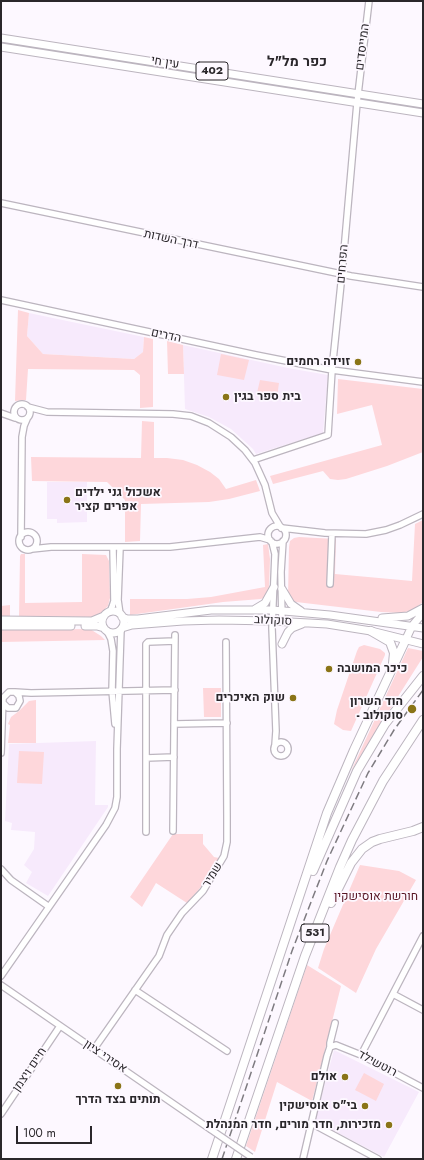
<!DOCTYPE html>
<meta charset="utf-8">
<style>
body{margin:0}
#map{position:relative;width:424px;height:1160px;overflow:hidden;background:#fdf8ff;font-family:Jost,sans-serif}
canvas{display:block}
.frame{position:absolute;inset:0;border:2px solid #2a272b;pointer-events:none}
.scale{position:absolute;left:16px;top:1126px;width:76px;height:18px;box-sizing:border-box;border:2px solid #2a272b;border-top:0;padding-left:5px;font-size:12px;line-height:14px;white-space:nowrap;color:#2a272b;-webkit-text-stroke:3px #fdf8ff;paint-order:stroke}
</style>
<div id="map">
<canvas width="424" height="1160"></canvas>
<div class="frame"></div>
<div class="scale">100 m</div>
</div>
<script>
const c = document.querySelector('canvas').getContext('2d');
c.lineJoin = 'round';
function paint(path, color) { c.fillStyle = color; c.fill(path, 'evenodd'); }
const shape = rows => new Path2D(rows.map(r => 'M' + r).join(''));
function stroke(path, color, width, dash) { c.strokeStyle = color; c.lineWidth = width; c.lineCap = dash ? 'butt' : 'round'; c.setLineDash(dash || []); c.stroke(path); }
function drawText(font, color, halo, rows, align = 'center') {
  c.font = font + ' Jost,Heebo,sans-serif'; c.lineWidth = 3.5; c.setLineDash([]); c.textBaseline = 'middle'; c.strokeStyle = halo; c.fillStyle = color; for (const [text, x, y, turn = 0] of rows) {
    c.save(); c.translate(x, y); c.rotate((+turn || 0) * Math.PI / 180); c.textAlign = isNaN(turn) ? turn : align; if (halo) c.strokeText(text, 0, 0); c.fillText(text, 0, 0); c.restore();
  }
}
const built = shape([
 [29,313,144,337,143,352,134,359,43,354,27,336],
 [183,345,288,368,328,375,323,433,256,454,253,449,231,429,209,417,185,409],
 [47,482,87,482,87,522,57,523,57,519,47,519],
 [96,741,95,805,108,805,108,807,48,896,26,883,32,872,24,865,34,849,35,832,11,830,12,823,5,821,9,744],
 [334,1050,419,1092,384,1157,315,1121]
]);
const green = shape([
 [18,310,29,313,27,336,43,354,134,359,143,352,144,337,153,339,153,407,140,408,140,375,134,370,28,369,26,400,15,401],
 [167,341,183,345,184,374,168,374],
 [221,354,249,360,244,380,217,375],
 [338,379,423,389,423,452,387,466,346,479,338,480,330,479,323,471,273,484,270,476,382,445,372,405,337,414],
 [260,380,279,383,277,397,257,393],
 [142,421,154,422,154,458,167,458,183,460,197,465,210,472,219,479,226,489,256,480,260,491,229,499,209,502,141,504,140,541,125,542,125,500,107,482,32,481,31,457,141,458],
 [423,520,423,602,413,610,401,613,381,612,296,602,290,600,288,597,289,547,290,541,294,538,299,537,336,539,335,574,412,581,415,524],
 [268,544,270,559,269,588,266,596,261,599,223,602,130,615,130,599,187,599,211,597,265,587,263,545],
 [21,554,25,554,25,603,82,602,82,554,106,555,109,561,110,598,108,606,100,614,94,617,19,616,20,556],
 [10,605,10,617,1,616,1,606],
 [90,629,101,636,105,640,1,642,1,630],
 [364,645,380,649,385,653,385,655,351,731,343,730,334,724,337,710,357,651,359,647],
 [408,648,423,651,423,657,351,771],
 [203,688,221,688,221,717,204,717],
 [36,700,36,743,8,743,10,725,8,724,11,717,19,711,29,701],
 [19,751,44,752,42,784,17,783],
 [173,834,203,834,203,844,214,857,219,858,200,888,187,903,156,883,142,907,130,897],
 [360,865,399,871,416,880,376,949,356,993,318,968,324,949],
 [307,965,341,986,312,1101,277,1082,255,1152,246,1146],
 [364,1073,384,1084,376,1101,355,1090]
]);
const minor = shape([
 [1,203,351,276,423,287],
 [1,300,256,355,332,370,423,382],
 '14 412a8 8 0 1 1 16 0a8 8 0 1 1-16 0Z',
 [28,407,47,412,173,414,191,416,209,423,231,437,245,450,255,463,265,485,272,513,281,528],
 [1,413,15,418],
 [253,460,328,435,332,370,342,274,357,103,369,1],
 '268 535a9 9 0 1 1 18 0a9 9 0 1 1-18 0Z',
 [282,528,325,533,366,534,386,530,400,525,423,514],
 '19 541a9 9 0 1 1 18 0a9 9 0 1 1-18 0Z',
 [21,537,22,437,24,426,27,419],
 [272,542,275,554,272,628,276,731,275,745],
 [120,548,118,600,120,614],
 [32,549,51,547,170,547,260,537,270,540],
 [330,584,332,534],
 [110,612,112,607,114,601,113,548],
 [282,621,281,572,283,541],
 [107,631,111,639,113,651,112,691,115,724],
 [15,692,31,693,175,690],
 [174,724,227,723],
 '274 749a7 7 0 1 1 14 0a7 7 0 1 1-14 0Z',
 [1,753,3,698,9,692,15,692,19,696,20,701,16,708,8,708,4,704],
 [146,758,174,757],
 [173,831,175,635],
 [146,832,146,644,148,642,175,641],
 [1,869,11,880,48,906],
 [1,976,106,825,115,808,117,797,117,749,121,629],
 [1,985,210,1129],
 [135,990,227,1051],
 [393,994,423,1010],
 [330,1047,336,1045,361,1055,423,1088],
 [94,1049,159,956,167,935,182,913,203,891,224,856,227,842,227,817,226,642],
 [361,1055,423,936],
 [1,1114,60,1026],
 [311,1123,378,1159],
 [303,1159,327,1056,330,1047,330,1043,335,1023]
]);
const major = shape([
 [1,38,423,104],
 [1,47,423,113],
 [282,589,291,604,301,611],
 [255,609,265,603,274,587],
 '102 622a11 11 0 1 1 22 0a11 11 0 1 1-22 0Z',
 [122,617,127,619,138,619,211,610,272,610,330,615,423,628],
 [382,618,408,616,423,608],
 [1,620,92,621,104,616],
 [1,626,71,626],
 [85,626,97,626,104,628],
 [122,628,132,625,183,621,219,620,272,621,327,624,371,631,423,644],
 [406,639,412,626,423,613],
 [282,644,288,632,292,628,302,624]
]);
const highway = shape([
 [371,631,390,642,394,653,393,663],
 [313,871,357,771,385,724,423,676],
 [331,903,351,863,362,849,372,842,380,839,413,831,423,827],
 [212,1159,327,813,354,750,406,639],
 [236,1159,305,956,340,867,352,840,383,781,423,720]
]);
const rail = shape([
 [222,1159,292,951,327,861,368,773,394,730,423,690]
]);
const minorBridge = shape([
 [210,1129,251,1157]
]);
const markers = [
 [358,362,4,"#8a7417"],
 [226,397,4,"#8a7417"],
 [67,500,4,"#8a7417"],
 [329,669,4,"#8a7417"],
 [293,698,4,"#8a7417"],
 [412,709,5,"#8a7417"],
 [345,1077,4,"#8a7417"],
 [118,1086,4,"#8a7417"],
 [365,1106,4,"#8a7417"],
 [389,1125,4,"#8a7417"]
];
const shields = [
 [212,71,32],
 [315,933,28]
];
const shieldNames = [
 ["402",212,71],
 ["531",315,933]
];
const streetNames = [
 ["המייסדים",363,47,-83],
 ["עין חי",165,63,9],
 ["דרך השדות",171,240,12],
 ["הפרחים",343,264,-85],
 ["הדרים",166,336,12],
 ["סוקולוב",273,621,3],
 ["שמיר",213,875,-59],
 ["אסירי ציון",105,1057,34],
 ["רוטשילד",377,1064,28],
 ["חיים ויצמן",30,1070,-56]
];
const poiNames = [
 ["זוידה רחמים",350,362],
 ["בית ספר בגין",234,397,"left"],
 ["אשכול גני ילדים",75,493,"left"],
 ["אפרים קציר",75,507,"left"],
 ["כיכר המושבה",337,669,"left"],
 ["שוק האיכרים",285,698],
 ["הוד השרון",403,702],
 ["- סוקולוב",403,716],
 ["אולם",337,1077],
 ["תותים בצד הדרך",118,1100,"center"],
 ["בי\"ס אוסישקין",357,1106],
 ["מזכירות, חדר מורים, חדר המנהלת",381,1125]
];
const parkNames = [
 ["חורשת אוסישקין",376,897]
];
const quarterNames = [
 ["כפר מל\"ל",297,63]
];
paint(built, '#f7eafc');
paint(green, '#fed7db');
stroke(minor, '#bcb5bf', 8);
stroke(major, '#bcb5bf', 9);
stroke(highway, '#bcb5bf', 10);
stroke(minor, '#fff', 5.5);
stroke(major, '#fff', 7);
stroke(highway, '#fff', 8);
stroke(rail, '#7e7b80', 1.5, [8, 4]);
stroke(minorBridge, '#bcb5bf', 8, []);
stroke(minorBridge, '#fff', 5.5);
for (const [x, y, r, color] of markers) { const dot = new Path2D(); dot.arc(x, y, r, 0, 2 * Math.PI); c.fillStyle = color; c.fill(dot); stroke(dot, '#fdf8ff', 1.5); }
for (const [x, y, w] of shields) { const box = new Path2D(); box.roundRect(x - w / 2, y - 9, w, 18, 3); c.fillStyle = '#fdf8ff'; c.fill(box); stroke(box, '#2a272b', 1); }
drawText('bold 11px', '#2a272b', null, shieldNames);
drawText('12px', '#2a272b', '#fdf8ff', streetNames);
drawText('bold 12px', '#2a272b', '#fdf8ff', poiNames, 'right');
drawText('12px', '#571423', '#fdf8ff', parkNames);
drawText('bold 14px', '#2a272b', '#fdf8ff', quarterNames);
</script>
